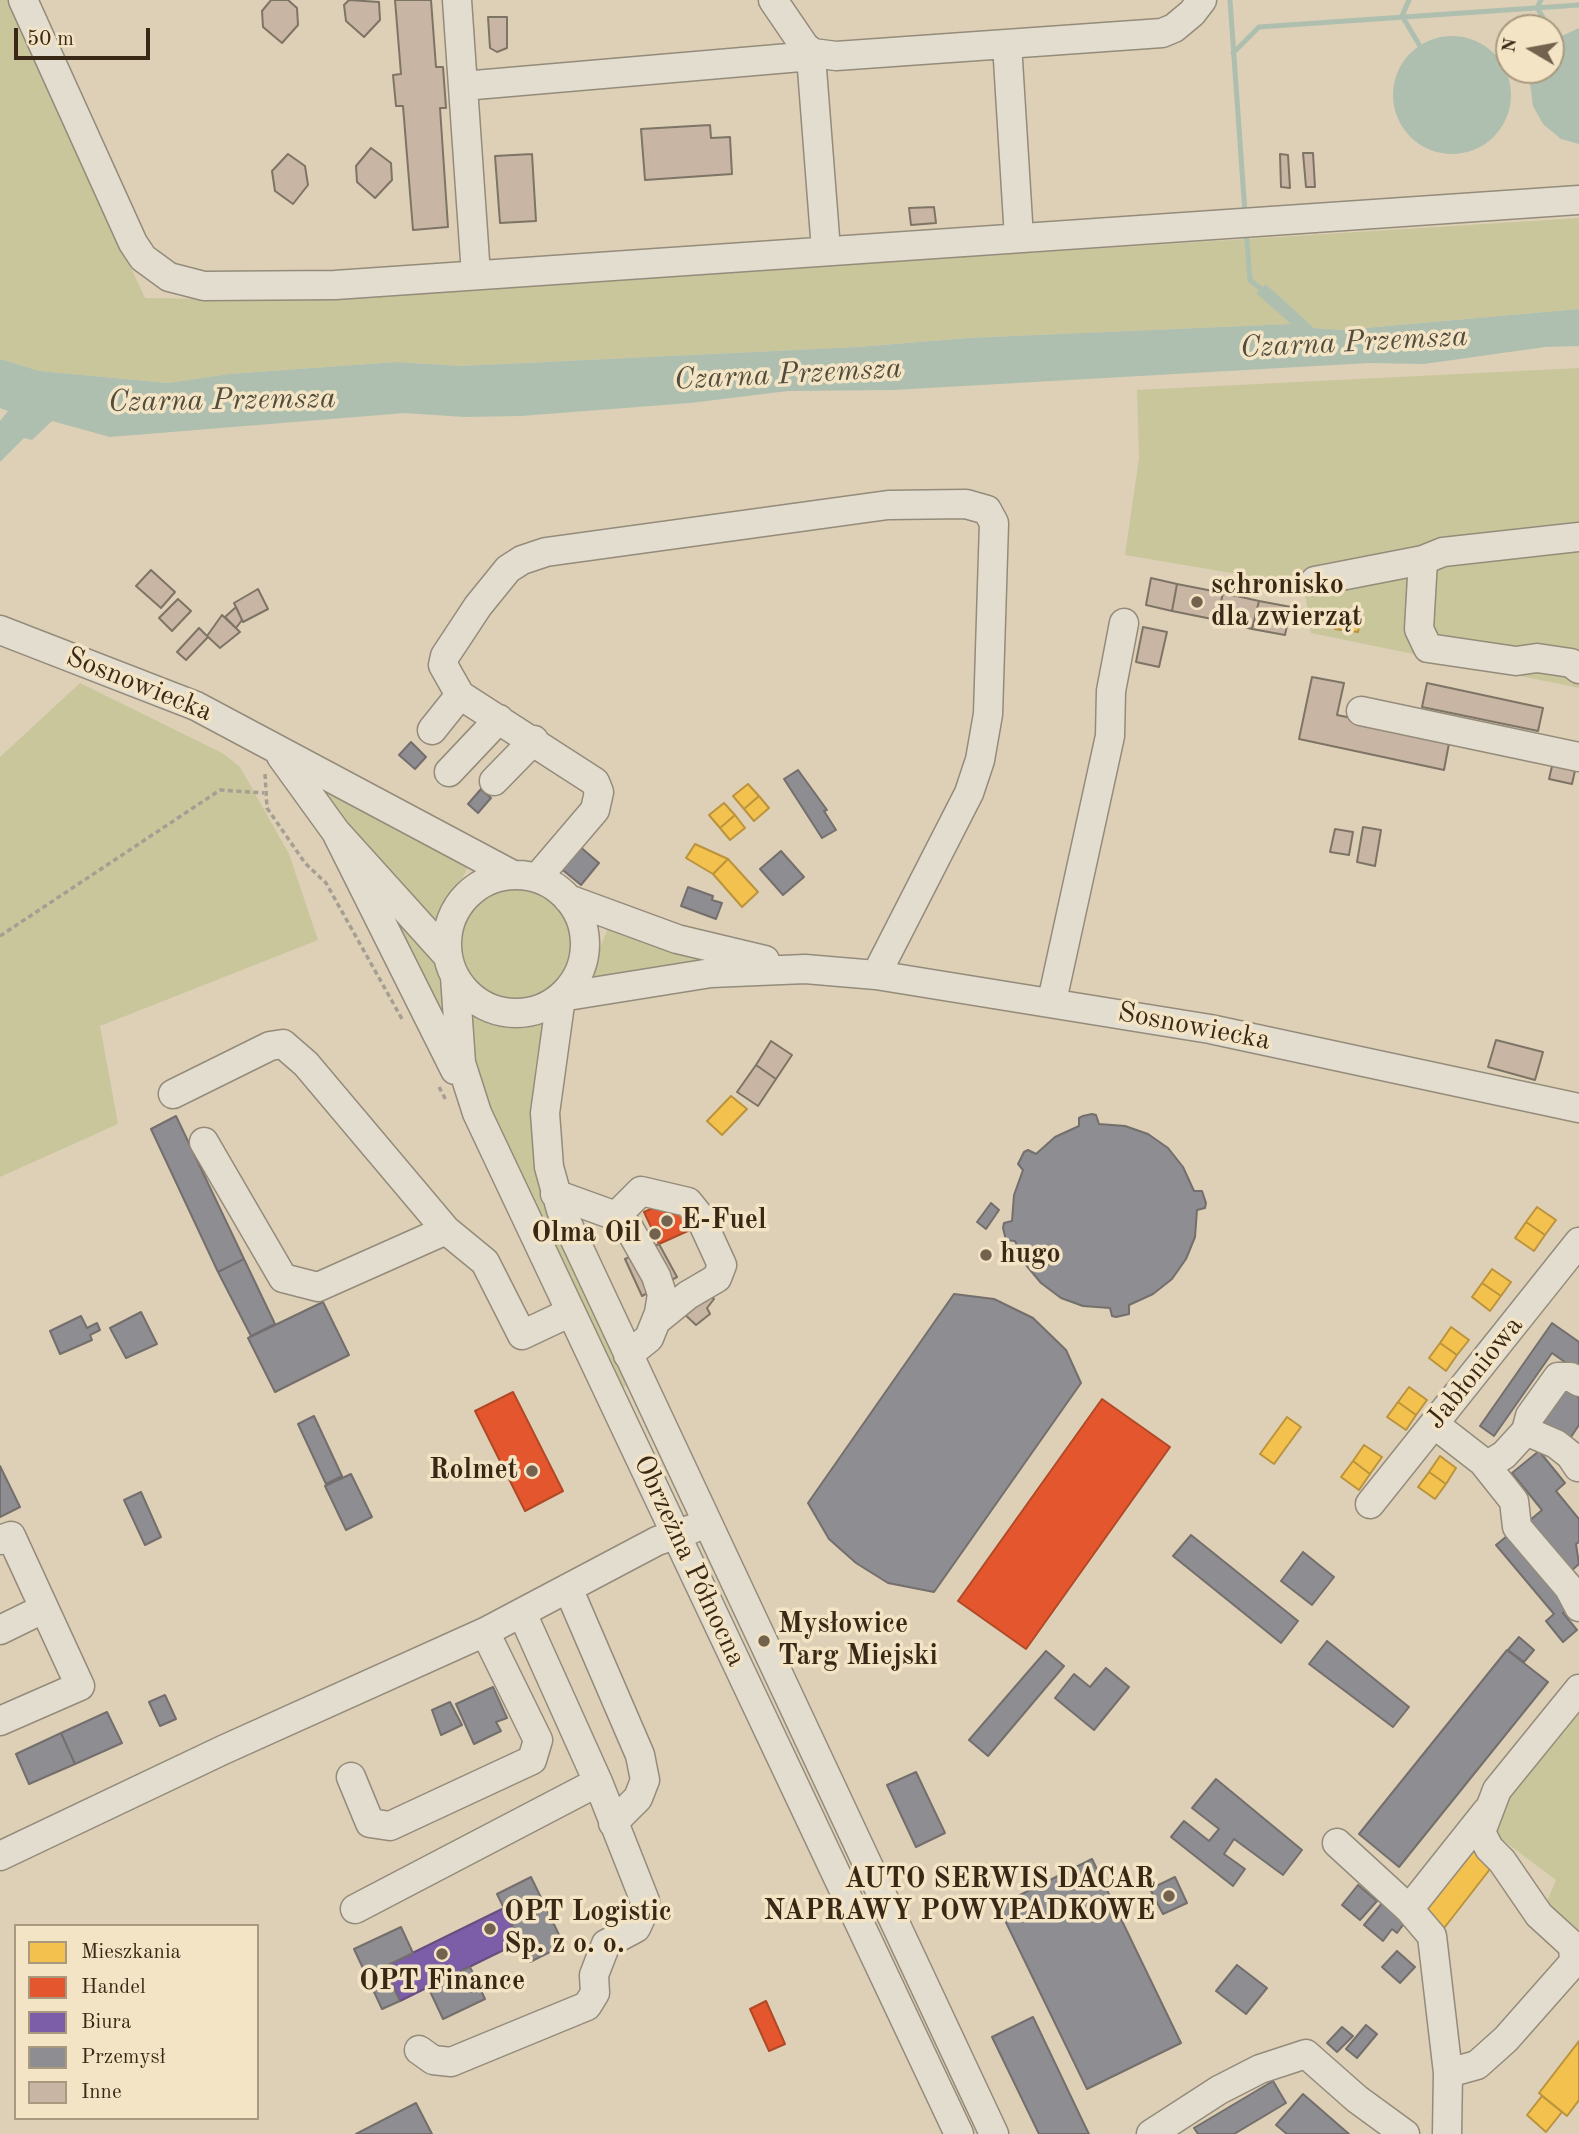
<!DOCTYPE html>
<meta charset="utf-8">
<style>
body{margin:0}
#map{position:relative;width:1579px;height:2134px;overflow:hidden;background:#ddd0b6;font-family:"Old Standard TT",serif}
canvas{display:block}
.legend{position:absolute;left:14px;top:1924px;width:245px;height:196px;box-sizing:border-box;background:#f3e4c5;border:2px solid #a9997f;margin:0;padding:9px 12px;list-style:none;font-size:21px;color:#3a2816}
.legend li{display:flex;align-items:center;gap:14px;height:35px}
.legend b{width:35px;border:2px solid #a9997f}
.north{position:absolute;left:1495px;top:14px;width:70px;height:70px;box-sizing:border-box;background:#f3e4c5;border:2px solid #a9997f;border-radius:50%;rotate:280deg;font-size:19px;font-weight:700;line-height:28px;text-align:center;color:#3a2816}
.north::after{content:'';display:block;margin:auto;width:24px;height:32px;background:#73634e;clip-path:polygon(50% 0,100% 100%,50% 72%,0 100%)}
.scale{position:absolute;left:14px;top:28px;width:136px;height:32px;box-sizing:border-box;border:4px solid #3a2816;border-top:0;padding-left:9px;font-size:21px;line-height:24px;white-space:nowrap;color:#3a2816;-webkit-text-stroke:5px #f3e4c5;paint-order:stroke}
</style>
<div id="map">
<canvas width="1579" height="2134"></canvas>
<ul class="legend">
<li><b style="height:19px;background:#f2c14e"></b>Mieszkania</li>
<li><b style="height:19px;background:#e4572e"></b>Handel</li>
<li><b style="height:19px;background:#7b5ea7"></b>Biura</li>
<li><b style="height:19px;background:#8d8d92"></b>Przemysł</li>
<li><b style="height:19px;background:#c9b5a3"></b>Inne</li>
</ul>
<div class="north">N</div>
<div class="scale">50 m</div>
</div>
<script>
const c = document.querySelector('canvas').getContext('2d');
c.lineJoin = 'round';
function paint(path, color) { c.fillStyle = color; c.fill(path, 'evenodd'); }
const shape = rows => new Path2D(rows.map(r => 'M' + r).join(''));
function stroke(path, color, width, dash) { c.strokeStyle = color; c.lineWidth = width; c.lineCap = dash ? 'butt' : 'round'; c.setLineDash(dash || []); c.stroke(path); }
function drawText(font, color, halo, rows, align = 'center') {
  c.font = font + ' "Old Standard TT",serif'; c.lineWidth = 7; c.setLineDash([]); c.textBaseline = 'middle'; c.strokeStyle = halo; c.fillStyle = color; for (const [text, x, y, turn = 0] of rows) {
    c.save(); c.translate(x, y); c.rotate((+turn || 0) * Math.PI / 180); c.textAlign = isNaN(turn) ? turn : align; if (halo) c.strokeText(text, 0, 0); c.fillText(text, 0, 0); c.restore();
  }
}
const green = shape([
 [0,0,33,0,111,225,145,298,283,300,1579,218,1579,309,1342,330,1314,328,1266,284,1293,324,967,338,858,347,461,366,396,362,229,374,168,383,38,371,0,359],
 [1579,368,1579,688,1311,633,1302,573,1273,580,1125,555,1139,458,1137,390],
 [80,683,224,754,240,767,289,854,318,940,100,1026,118,1124,0,1177,0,757],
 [309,782,472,859,435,933],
 '462 944a54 54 0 1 1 108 0a54 54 0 1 1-108 0Z',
 [394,913,438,968,445,1027,388,918],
 [608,928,705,959,703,963,585,985],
 [466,1007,502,1023,543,1022,535,1070,534,1120,629,1382,620,1391,480,1092],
 [1579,1699,1579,1938,1543,1911,1556,1880,1488,1829]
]);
const water = shape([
 [1579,28,1579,144,1561,139,1543,124,1533,106,1530,83,1532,70,1551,70,1551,41],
 '1393 95a59 59 0 1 1 118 0a59 59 0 1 1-118 0Z',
 [1266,284,1314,328,1342,330,1579,309,1579,346,1545,347,1424,364,1369,363,893,390,788,391,690,403,521,416,464,417,405,413,110,437,52,421,32,440,24,438,0,462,0,421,8,411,0,408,0,359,39,371,168,383,229,374,396,362,461,366,858,347,967,338,1291,324,1256,293]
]);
const homes = shape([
 [1337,616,1360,619,1358,632,1335,629,1337,616],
 [748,784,759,796,744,809,733,796,748,784],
 [759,796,769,808,754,821,744,809,759,796],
 [724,803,735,815,720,828,709,815,724,803],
 [735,815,745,828,730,840,720,828,735,815],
 [695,844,728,859,713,874,686,858,695,844],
 [728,859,758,892,742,907,713,874,728,859],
 [731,1096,747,1109,722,1135,707,1121,731,1096],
 [1537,1207,1556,1220,1545,1235,1526,1222,1537,1207],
 [1526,1222,1545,1235,1534,1251,1515,1238,1526,1222],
 [1492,1269,1511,1282,1501,1296,1482,1283,1492,1269],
 [1482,1283,1501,1296,1490,1311,1472,1297,1482,1283],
 [1451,1327,1469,1340,1457,1355,1440,1343,1451,1327],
 [1440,1343,1457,1355,1446,1371,1429,1358,1440,1343],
 [1409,1387,1427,1400,1416,1415,1398,1402,1409,1387],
 [1398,1402,1416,1415,1406,1430,1387,1417,1398,1402],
 [1287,1417,1301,1427,1274,1464,1260,1454,1287,1417],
 [1364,1445,1382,1457,1370,1474,1353,1461,1364,1445],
 [1440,1456,1456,1468,1446,1484,1429,1472,1440,1456],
 [1353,1461,1370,1474,1359,1490,1341,1477,1353,1461],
 [1429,1472,1446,1484,1435,1499,1418,1487,1429,1472],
 [1468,1844,1494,1864,1441,1932,1415,1911,1468,1844],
 [1579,2041,1579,2100,1567,2116,1539,2093,1579,2041],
 [1542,2096,1562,2112,1546,2132,1527,2115,1542,2096]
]);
const shops = shape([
 [676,1198,690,1230,659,1244,644,1212,676,1198],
 [513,1392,563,1491,525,1511,475,1411,513,1392],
 [1102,1399,1170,1447,1026,1649,958,1601,1102,1399],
 [766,2001,785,2044,769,2051,750,2009,766,2001]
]);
const offices = shape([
 [504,1908,520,1942,400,2001,384,1967,504,1908]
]);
const industry = shape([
 [411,742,426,757,415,769,399,755,411,742],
 [798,770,827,810,824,811,836,830,822,838,784,779,798,770],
 [481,789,491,798,478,813,468,804,481,789],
 [578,845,599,863,581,885,559,867,578,845],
 [781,851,804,877,783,895,760,869,781,851],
 [688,887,713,896,712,900,722,903,716,919,681,906,688,887],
 [1092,1114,1096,1115,1099,1124,1125,1126,1148,1134,1168,1148,1183,1167,1194,1191,1202,1191,1206,1203,1205,1208,1197,1210,1195,1237,1186,1259,1172,1279,1153,1294,1129,1305,1129,1314,1116,1317,1112,1316,1110,1308,1083,1306,1061,1298,1041,1283,1026,1265,1015,1241,1006,1240,1003,1228,1004,1223,1012,1221,1014,1195,1023,1170,1018,1164,1024,1152,1028,1150,1036,1154,1055,1137,1079,1126,1079,1118,1083,1116,1092,1114],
 [176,1116,244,1259,218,1272,151,1129,176,1116],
 [991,1203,999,1210,986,1229,977,1222,991,1203],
 [244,1259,275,1324,251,1336,218,1272,244,1259],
 [954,1294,994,1299,1033,1318,1066,1350,1081,1383,934,1592,888,1583,856,1563,829,1539,808,1503,954,1294],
 [323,1302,349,1355,275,1392,248,1338,323,1302],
 [141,1312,157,1344,126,1358,110,1328,141,1312],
 [81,1316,87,1328,97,1323,100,1330,90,1335,92,1340,60,1354,50,1331,81,1316],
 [1552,1323,1579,1342,1579,1372,1552,1353,1494,1436,1480,1426,1552,1323],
 [1561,1385,1579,1398,1579,1425,1569,1440,1538,1419,1561,1385],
 [314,1416,342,1476,326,1484,298,1424,314,1416],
 [1539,1451,1565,1483,1556,1491,1579,1519,1579,1542,1576,1544,1579,1564,1569,1573,1528,1522,1542,1510,1512,1473,1539,1451],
 [0,1466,20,1507,0,1517,0,1466],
 [351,1474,372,1517,346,1530,325,1486,351,1474],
 [141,1492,161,1537,145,1545,124,1500,141,1492],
 [1191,1535,1298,1621,1281,1643,1173,1556,1191,1535],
 [1507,1536,1569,1608,1563,1613,1577,1630,1563,1642,1546,1621,1554,1614,1496,1545,1507,1536],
 [1303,1552,1334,1577,1312,1605,1281,1581,1303,1552],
 [1519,1637,1534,1650,1524,1662,1508,1650,1519,1637],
 [1327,1641,1409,1707,1393,1727,1309,1664,1327,1641],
 [1507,1650,1548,1682,1399,1867,1359,1834,1507,1650],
 [1046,1651,1064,1666,988,1756,969,1740,1046,1651],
 [1106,1668,1129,1687,1094,1730,1055,1698,1074,1674,1090,1687,1106,1668],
 [493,1687,507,1718,496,1722,501,1731,474,1744,456,1704,493,1687],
 [165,1695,176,1719,160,1726,149,1702,165,1695],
 [450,1702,462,1725,441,1735,432,1710,450,1702],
 [107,1712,122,1743,75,1764,61,1733,107,1712],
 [61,1733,75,1764,29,1784,16,1754,61,1733],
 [916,1772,945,1833,916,1847,887,1785,916,1772],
 [1216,1779,1302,1850,1283,1875,1234,1839,1224,1854,1245,1869,1233,1886,1171,1837,1184,1821,1209,1841,1219,1829,1192,1808,1216,1779],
 [1092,1859,1181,2043,1087,2089,998,1906,1092,1859],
 [531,1877,564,1945,530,1962,497,1894,531,1877],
 [1175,1877,1187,1903,1163,1914,1150,1889,1175,1877],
 [1358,1885,1377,1901,1360,1920,1342,1905,1358,1885],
 [1383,1902,1406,1921,1397,1933,1392,1929,1383,1941,1364,1925,1383,1902],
 [401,1927,413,1953,384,1967,400,2001,382,2009,354,1949,401,1927],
 [1397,1951,1415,1967,1400,1983,1382,1967,1397,1951],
 [1237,1965,1267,1988,1246,2014,1216,1991,1237,1965],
 [470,1967,485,1999,443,2019,428,1987,470,1967],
 [1033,2017,1085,2126,1089,2134,1039,2134,992,2037,1033,2017],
 [1366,2025,1377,2034,1357,2058,1346,2049,1366,2025],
 [1342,2027,1353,2036,1337,2052,1327,2043,1342,2027],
 [1273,2081,1286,2103,1234,2134,1198,2134,1194,2128,1273,2081],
 [1303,2094,1349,2134,1287,2134,1276,2125,1303,2094],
 [416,2103,432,2134,356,2134,416,2103]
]);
const stream = shape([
 [1230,0,1245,213],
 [1409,0,1402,16,1420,46],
 [1541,0,1537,8,1550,28],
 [1551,30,1556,37],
 [1233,53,1259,27,1579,5],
 [1246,230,1250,280,1266,293]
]);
const building = shape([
 [271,0,288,0,297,8,298,25,282,43,263,27,262,11,271,0],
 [349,0,379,2,380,20,364,37,346,21,344,5,349,0],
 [395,0,431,0,436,67,443,67,446,108,440,108,448,227,413,230,403,106,396,106,393,75,401,74,395,0],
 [488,17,507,17,507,48,497,52,490,48,488,17],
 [710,125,711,138,730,137,732,174,645,180,641,129,710,125],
 [371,148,391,163,392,180,375,198,357,182,356,166,371,148],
 [1303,153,1313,153,1315,187,1306,187,1303,153],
 [288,154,305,166,308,185,293,204,275,191,272,171,288,154],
 [532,154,536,221,500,223,495,156,532,154],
 [1280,154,1288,155,1290,188,1281,187,1280,154],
 [934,207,936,223,911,225,909,208,934,207],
 [151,570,175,592,161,608,136,586,151,570],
 [1151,578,1177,584,1172,611,1146,605,1151,578],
 [1177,584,1223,593,1217,620,1172,611,1177,584],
 [258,589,268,609,243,622,234,603,258,589],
 [1223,593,1259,601,1252,629,1217,620,1223,593],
 [178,599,191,611,172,631,159,618,178,599],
 [1259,601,1291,607,1285,635,1252,629,1259,601],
 [236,607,242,620,236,628,225,617,236,607],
 [222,615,240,632,220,648,207,636,222,615],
 [1143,627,1167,632,1159,667,1136,662,1143,627],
 [199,628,208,637,186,660,177,652,199,628],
 [1312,677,1344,683,1337,715,1450,738,1444,770,1299,739,1312,677],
 [1427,683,1543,708,1538,731,1422,707,1427,683],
 [1553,762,1576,766,1572,784,1549,779,1553,762],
 [1363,827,1381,830,1375,866,1357,862,1363,827],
 [1335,829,1353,832,1349,855,1330,852,1335,829],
 [1496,1040,1543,1052,1535,1080,1488,1067,1496,1040],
 [771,1041,792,1055,776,1079,756,1065,771,1041],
 [756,1065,776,1079,758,1106,737,1092,756,1065],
 [659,1244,677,1277,642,1296,625,1259,659,1244],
 [703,1289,714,1299,707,1308,710,1314,696,1325,680,1310,703,1289]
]);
const path = shape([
 [265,774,267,808,305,863,326,883,402,1019],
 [0,936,220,790,264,793],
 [439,1087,447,1102]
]);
const minor = shape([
 [23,0,133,243,143,258,169,277,204,286,335,285,1579,200],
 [457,0,476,275],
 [773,0,805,47,813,53,836,56,1162,33,1174,28,1192,13,1202,0],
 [1007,44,1019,238],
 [805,47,811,56,826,250],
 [463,86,824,55],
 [1423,560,1419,629,1428,648,1516,661,1537,658,1571,663,1579,669],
 [1315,581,1423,560,1443,552,1579,537],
 [0,630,196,706,513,875],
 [1361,711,1579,757],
 [432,730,460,695],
 [281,756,336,832,447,955],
 [449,772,499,719],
 [494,781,534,740],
 [336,832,455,1070],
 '447 944a69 69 0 1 1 138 0a69 69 0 1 1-138 0Z',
 [537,878,595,810,599,792,595,782,460,695,443,665,445,656,478,606,508,569,522,560,546,552,888,505,966,504,987,510,994,523,988,714,980,760,969,793,876,975],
 [568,899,677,939,765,960],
 [455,977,461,1063,477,1113,959,2134],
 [561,997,545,1113,549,1167,561,1210,994,2134],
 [561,997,711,973,805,969,876,975,1210,1029,1579,1108],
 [1052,1001,1110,736,1111,691,1124,623],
 [173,1094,270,1046,283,1044,306,1064,446,1230],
 [204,1142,283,1278,318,1287,446,1230,485,1262,522,1335,571,1312],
 [555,1194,616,1216,629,1228,656,1276,662,1294,659,1313,649,1338,628,1355],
 [616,1216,641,1191,688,1202,700,1217,722,1265,717,1278,688,1295,656,1321],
 [1434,1424,1483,1462,1514,1501,1517,1527,1569,1588,1579,1607],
 [1526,1431,1530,1416,1558,1377,1571,1377,1579,1382],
 [1486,1466,1504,1455,1526,1431,1556,1444,1570,1455,1578,1467],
 [1370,1504,1579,1242],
 [0,1540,11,1536,80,1686,0,1721],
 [568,1588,640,1755,645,1780,638,1798,613,1823],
 [0,1630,43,1609],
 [351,1777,370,1823,390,1826,532,1760,538,1740,485,1632],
 [1337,1843,1409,1909,1432,1936,1448,2073,1447,2134],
 [0,1856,223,1750,485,1632,657,1541,692,1529],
 [355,1909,598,1782],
 [1409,1909,1487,1811],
 [419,2050,433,2060,451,2062,587,2006,595,1993,594,1975,606,1944,636,1928,643,1913,645,1901,598,1782,522,1613],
 [1448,2073,1477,2065,1506,2039,1574,1962,1573,1946,1539,1915,1502,1861,1489,1848,1481,1832,1497,1790,1579,1689],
 [1151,2134,1219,2090,1260,2069,1306,2054,1357,2099,1405,2134]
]);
const markers = [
 [1197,602,7,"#73634e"],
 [667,1221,7,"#73634e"],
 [655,1234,7,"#73634e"],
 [986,1255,7,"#73634e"],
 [532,1471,7,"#73634e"],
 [764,1641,7,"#73634e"],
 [1169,1896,7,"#73634e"],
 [490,1929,7,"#73634e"],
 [442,1954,7,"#73634e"]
];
const poiNames = [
 ["schronisko",1211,586],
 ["dla zwierząt",1211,618],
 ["E-Fuel",681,1221],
 ["Olma Oil",641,1234,"right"],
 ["hugo",1000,1255],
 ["Rolmet",518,1471,"right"],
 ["Mysłowice",778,1625],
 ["Targ Miejski",778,1657],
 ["AUTO SERWIS DACAR",1155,1880,"right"],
 ["NAPRAWY POWYPADKOWE",1155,1912,"right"],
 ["OPT Logistic",504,1913],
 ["Sp. z o. o.",504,1945],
 ["OPT Finance",442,1982,"center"]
];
const streetNames = [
 ["Sosnowiecka",139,685,22],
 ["Sosnowiecka",1194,1027,11],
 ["Jabłoniowa",1475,1373,-51],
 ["Obrzeżna Północna",689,1561,65]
];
const waterNames = [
 ["Czarna Przemsza",1354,343,-3],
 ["Czarna Przemsza",788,375,-3],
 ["Czarna Przemsza",222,401,-1]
];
paint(green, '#c9c69c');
paint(water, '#aebfaf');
paint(homes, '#f2c14e');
stroke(homes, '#bb933d', 2);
paint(shops, '#e4572e');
stroke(shops, '#b14927', 2);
paint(offices, '#7b5ea7');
stroke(offices, '#684e7c', 2);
paint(industry, '#8d8d92');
stroke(industry, '#746f6d', 2);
stroke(stream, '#aebfaf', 5);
paint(building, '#c9b5a3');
stroke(building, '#7d7465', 2);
stroke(minor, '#948b7a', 31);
stroke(path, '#a59f93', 3.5, [5, 3.5]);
stroke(minor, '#e3ddd0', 28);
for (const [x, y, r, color] of markers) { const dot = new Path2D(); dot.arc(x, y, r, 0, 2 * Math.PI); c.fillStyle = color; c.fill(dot); stroke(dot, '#f3e4c5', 2.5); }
drawText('bold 28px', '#3a2816', '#f3e4c5', poiNames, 'left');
drawText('28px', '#3a2816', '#f3e4c5', streetNames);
drawText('italic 30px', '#524c3c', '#f3e4c5', waterNames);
</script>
